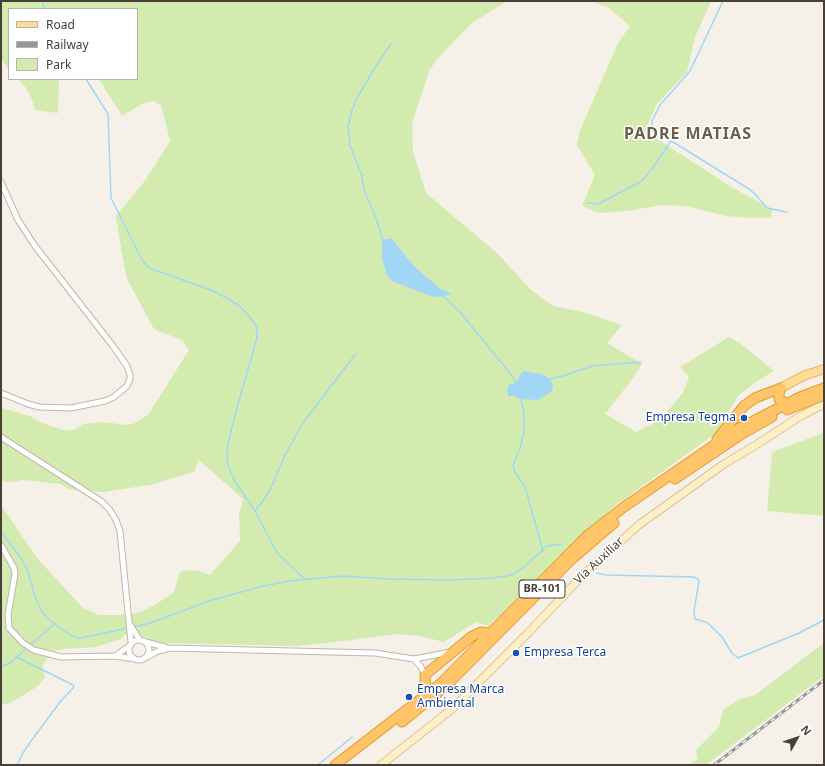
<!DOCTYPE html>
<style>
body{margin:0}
#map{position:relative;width:825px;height:766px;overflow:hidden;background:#f5f0e8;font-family:"Noto Sans",sans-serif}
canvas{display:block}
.frame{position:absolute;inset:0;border:2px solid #484036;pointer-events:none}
.legend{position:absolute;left:8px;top:8px;width:130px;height:72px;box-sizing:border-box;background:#fff;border:1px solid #b6b3af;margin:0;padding:5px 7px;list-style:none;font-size:12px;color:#484036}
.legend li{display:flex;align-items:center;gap:8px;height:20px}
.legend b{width:20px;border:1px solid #b6b3af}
.north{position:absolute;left:777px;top:718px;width:40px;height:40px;-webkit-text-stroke:3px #fff;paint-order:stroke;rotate:50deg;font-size:11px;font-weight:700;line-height:16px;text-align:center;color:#484036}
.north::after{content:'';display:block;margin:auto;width:14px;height:18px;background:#484036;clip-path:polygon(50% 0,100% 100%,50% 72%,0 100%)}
</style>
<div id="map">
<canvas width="825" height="766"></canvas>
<div class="frame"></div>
<ul class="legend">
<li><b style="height:5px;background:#ffdc96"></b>Road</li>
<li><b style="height:5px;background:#979797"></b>Railway</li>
<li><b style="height:11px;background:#d3ebae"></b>Park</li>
</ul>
<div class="north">N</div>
</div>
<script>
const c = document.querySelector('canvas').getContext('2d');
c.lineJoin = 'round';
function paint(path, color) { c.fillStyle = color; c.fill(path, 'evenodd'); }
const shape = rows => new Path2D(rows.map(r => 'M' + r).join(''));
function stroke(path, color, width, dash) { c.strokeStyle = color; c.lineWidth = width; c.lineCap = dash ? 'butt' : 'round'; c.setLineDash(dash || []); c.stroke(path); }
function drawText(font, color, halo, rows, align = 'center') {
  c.font = font + ' "Noto Sans",sans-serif'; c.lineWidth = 3; c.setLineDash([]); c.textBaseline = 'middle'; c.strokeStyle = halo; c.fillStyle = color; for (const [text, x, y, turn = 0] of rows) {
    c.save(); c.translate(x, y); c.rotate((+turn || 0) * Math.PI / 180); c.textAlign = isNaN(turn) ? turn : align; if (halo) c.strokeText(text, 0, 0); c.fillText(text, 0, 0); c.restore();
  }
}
const green = shape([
 [1,1,507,1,472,23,437,59,429,71,412,123,413,152,426,193,498,254,530,289,553,306,583,312,622,325,607,343,642,364,630,382,605,414,636,432,654,423,665,414,683,393,689,377,680,367,729,337,741,344,774,371,757,381,739,395,726,415,723,428,616,505,489,626,476,622,444,642,420,636,396,634,352,640,296,646,160,643,129,631,121,639,95,647,65,649,53,651,42,666,45,677,38,686,12,702,1,705,1,505,37,558,83,608,99,615,119,615,138,613,155,605,174,592,180,572,189,570,199,571,210,575,240,541,239,515,243,499,199,460,194,472,150,485,103,492,71,490,61,484,23,480,15,482,1,481,1,408,30,416,42,423,63,430,74,430,83,424,103,422,126,425,133,424,148,415,189,350,182,340,154,329,127,279,122,254,116,216,144,182,171,140,170,140,161,105,154,101,144,103,122,116,99,79,137,79,137,9,9,9,9,70,1,59],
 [391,238,416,268,441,289,451,294,431,296,387,275,382,259,382,240],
 [590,1,711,1,695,37,687,72,656,105,645,131,731,187,772,209,771,218,752,218,726,216,685,206,661,205,628,211,599,213,582,206,595,175,577,145,579,133,618,43,630,26,609,8],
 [18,79,61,79,59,80,58,113,35,110,32,99,26,88],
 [824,433,824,516,767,511,772,453,777,450],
 [824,643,824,676,706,765,688,765,698,759,696,750,719,727,723,710,740,699,755,695]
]);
const water = shape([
 [391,238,416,268,441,289,452,294,439,297,431,296,392,281,387,275,382,259,382,240],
 [523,371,542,374,549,379,553,385,552,391,545,396,537,400,519,399,515,396,508,396,507,389,510,384,515,384]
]);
const stream = shape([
 [42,1,45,9],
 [723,1,690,71,660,105,652,121,652,127,657,132,749,189,755,194,767,208,787,212],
 [86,79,108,114,111,198,142,260,149,268,211,290,227,298,241,307,256,325,257,330,257,337,252,356,237,407,228,444,227,454,228,465,234,480,255,511,277,553,306,580],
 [588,203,598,204,642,181,652,169,671,141],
 [383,240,375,215,364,190,362,176,350,145,348,127,352,110,357,98,374,69,391,44],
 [442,295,460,312,513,377,516,386],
 [549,379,563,376,592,366,641,362],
 [520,397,524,412,524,431,520,448,513,465,514,470,525,487,543,551],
 [255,511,263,501,271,488,285,455,303,423,355,355],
 [1,532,19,555,27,569,36,599,41,610,47,618,63,630,72,636,80,638,129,628],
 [597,573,606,575,694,577,698,579,699,581,694,611,695,619,706,622,709,624,722,637,732,653,738,658,799,633,824,620],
 [133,627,150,623,212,600,263,586,289,581,342,576,391,579,451,580,493,578,506,576,514,574,525,566,547,546,561,544],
 [30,645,54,624],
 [16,657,45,671,73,685,74,687,60,702,31,741,23,753,17,765],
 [1,667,10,663,27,648],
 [318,765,352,737]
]);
const street = shape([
 [1,182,18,220,35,246,113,346,127,366,130,375,130,379,127,386,114,397,105,401,71,408,39,407,28,404,1,393],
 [1,437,101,501,110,510,116,520,120,531,131,642],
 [1,545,14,568,15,574,8,615,9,628,23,643,34,650,61,657,115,656,135,659],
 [131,626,139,639],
 '129 650a10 10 0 1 1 20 0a10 10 0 1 1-20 0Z',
 [146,642,168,648,375,653,414,659,451,652],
 [115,656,129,646],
 [147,657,158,651,167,649],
 [414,659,421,667,425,675]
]);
const secondary = shape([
 [381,765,452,709,528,633,583,575,640,524,724,464,759,443,799,417,818,407,824,405]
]);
const primary = shape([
 [781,388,803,376,824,369]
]);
const highway = shape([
 [781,388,779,393,779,399,787,404],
 [787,410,824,395],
 [717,439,744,406,755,398,781,388],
 [675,479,742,434,772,417],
 [426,696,425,675,471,637,481,632,490,633],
 [402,722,445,687,572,559,614,523],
 [335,765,440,684,572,551,588,535,624,507,736,430,800,397,824,388]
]);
const rail = shape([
 [714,765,824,680]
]);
const markers = [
 [744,418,4,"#1a4fb4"],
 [516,653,4,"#1a4fb4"],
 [409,697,4,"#1a4fb4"]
];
const shields = [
 [542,589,46]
];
const shieldNames = [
 ["BR-101",542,589]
];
const transitNames = [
 ["Empresa Tegma",736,418,"right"],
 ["Empresa Terca",524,653],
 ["Empresa Marca",417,690],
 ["Ambiental",417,704]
];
const streetNames = [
 ["Via Auxiliar",599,561,-43]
];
const districtNames = [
 ["PADRE MATIAS",688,134]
];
paint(green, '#d3ebae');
paint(water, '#a1d7f4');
stroke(stream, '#a1d7f4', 1.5);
stroke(street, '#c1b7aa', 7);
stroke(secondary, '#dac597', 9);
stroke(primary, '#eab960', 10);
stroke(highway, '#e69931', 11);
stroke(street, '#fff', 5);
stroke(secondary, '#ffefc7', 7);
stroke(primary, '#ffdc96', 8);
stroke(highway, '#ffc568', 9);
stroke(rail, '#979797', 3);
stroke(rail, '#fff', 1.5, [4.5]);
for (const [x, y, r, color] of markers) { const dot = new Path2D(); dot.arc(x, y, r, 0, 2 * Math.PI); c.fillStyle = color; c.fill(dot); stroke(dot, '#fff', 1.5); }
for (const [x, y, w] of shields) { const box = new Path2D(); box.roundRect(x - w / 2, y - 9, w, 18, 3); c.fillStyle = '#fff'; c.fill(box); stroke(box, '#484036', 1); }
drawText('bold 11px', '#484036', null, shieldNames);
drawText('12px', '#164399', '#fff', transitNames, 'left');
drawText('12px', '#484036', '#fff', streetNames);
c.letterSpacing = '1px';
drawText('bold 16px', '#6c5e4c', '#fff', districtNames);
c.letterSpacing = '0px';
</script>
